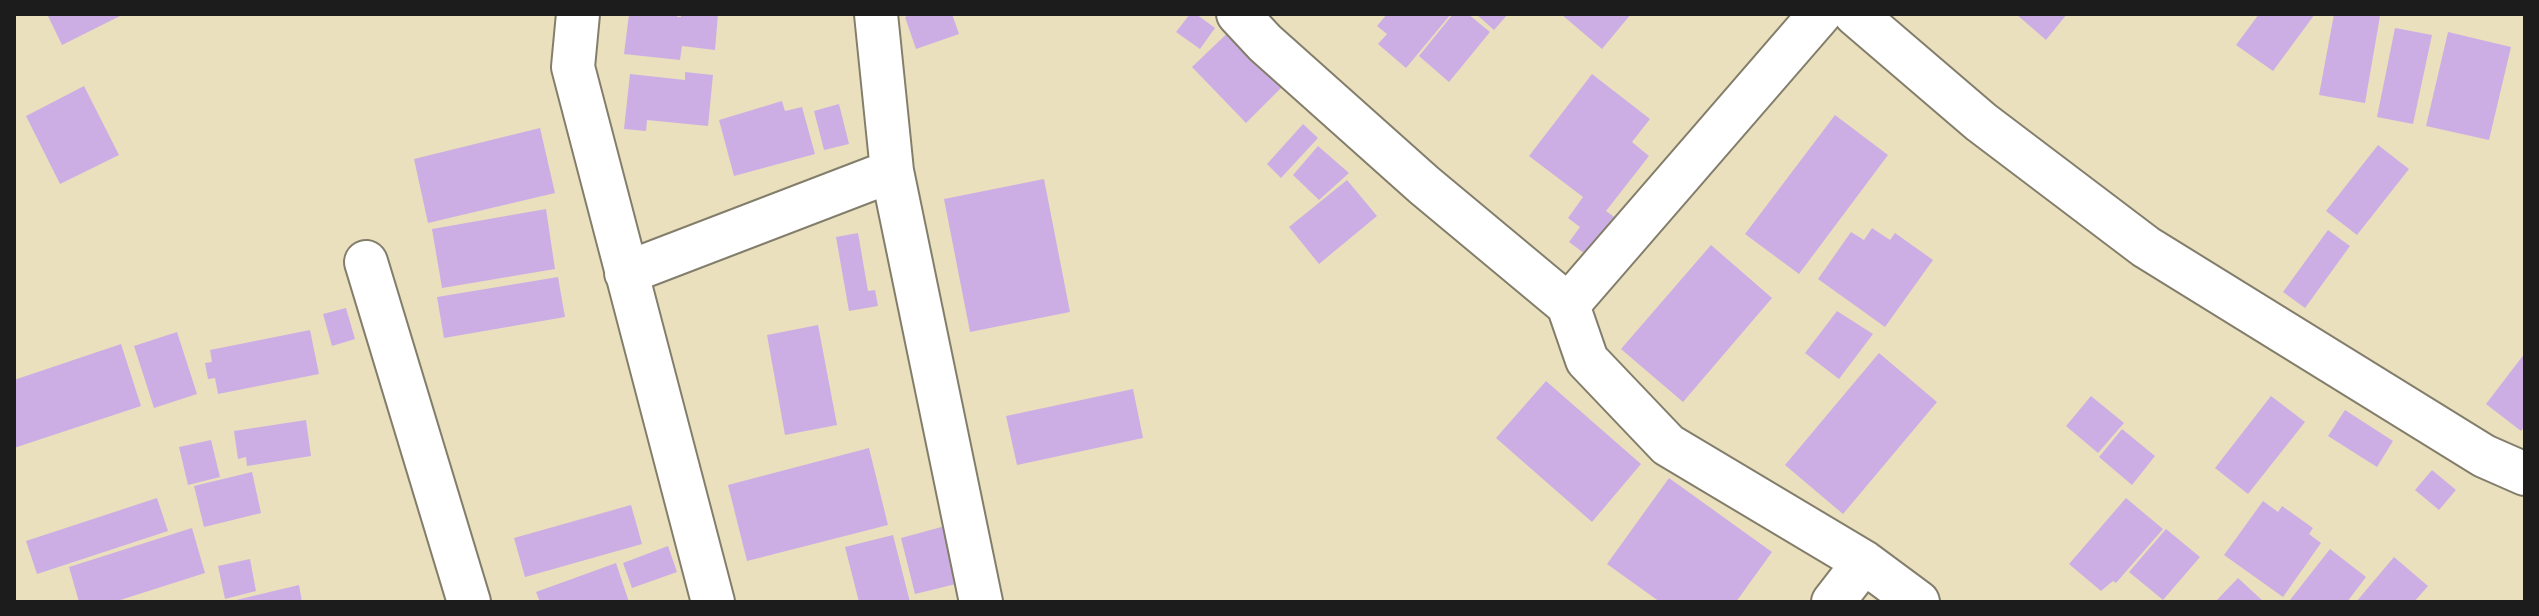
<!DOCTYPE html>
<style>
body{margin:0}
#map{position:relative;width:2539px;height:616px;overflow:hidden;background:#eae0bd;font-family:Pangolin,sans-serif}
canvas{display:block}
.frame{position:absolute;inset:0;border:16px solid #1c1c1c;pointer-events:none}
</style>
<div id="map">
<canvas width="2539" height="616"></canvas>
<div class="frame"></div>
</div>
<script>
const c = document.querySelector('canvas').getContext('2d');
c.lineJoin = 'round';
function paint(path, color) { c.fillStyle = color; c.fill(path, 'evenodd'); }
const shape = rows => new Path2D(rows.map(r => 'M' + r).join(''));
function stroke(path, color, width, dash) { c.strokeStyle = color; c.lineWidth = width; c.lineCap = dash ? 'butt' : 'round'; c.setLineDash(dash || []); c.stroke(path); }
const building = shape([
 [47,14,124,14,62,45],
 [629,14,677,14,677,17,681,17,681,14,718,14,715,50,682,46,680,60,624,54],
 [913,14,952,14,959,34,916,49,905,17],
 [1190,14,1196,14,1215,28,1200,49,1176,32],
 [1387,14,1451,14,1406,68,1378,44,1387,34,1377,26],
 [1453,14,1468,14,1490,32,1449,82,1419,56],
 [1476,14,1508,14,1494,30],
 [1561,14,1631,14,1602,49],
 [2016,14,2067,14,2046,40],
 [2259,14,2315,14,2273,71,2236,45],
 [2334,14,2380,16,2365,103,2319,95],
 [1238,23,1284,85,1246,123,1192,67],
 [2395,28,2432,35,2413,124,2377,117],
 [2448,32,2511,47,2489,140,2426,126],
 [685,72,713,75,708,126,647,120,646,131,624,129,630,74,685,80],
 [1592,74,1650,119,1632,142,1649,156,1606,211,1621,222,1592,259,1569,242,1580,227,1568,218,1583,197,1529,156],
 [84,86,119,155,60,184,26,116],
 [782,101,785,111,802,107,815,154,734,176,719,120],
 [839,104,849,144,824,150,814,111],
 [1835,115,1888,155,1799,274,1745,234],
 [1303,124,1318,138,1281,178,1267,164],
 [540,128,555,193,428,223,414,159],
 [2378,145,2409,169,2357,235,2326,211],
 [1318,146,1349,173,1319,200,1293,175],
 [1044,179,1070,312,970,332,944,199],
 [1347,180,1377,216,1319,264,1289,227],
 [546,209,555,269,442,288,432,229],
 [1872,228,1890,240,1895,233,1933,260,1885,327,1818,279,1851,232,1864,240],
 [2328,230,2350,246,2305,308,2283,292],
 [858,233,868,291,875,290,878,306,849,311,836,237],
 [1711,245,1772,298,1683,402,1621,349],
 [558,277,565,317,444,338,437,297],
 [346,308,355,339,332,346,323,314],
 [1837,311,1873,334,1839,379,1805,353],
 [818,325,837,425,785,435,767,335],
 [310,330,319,374,218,394,215,378,208,379,205,363,212,362,210,350],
 [177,332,197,394,154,408,134,346],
 [121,344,141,406,14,448,14,380],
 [1879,353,1937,402,1843,514,1785,465],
 [2525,353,2525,426,2521,431,2486,404],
 [1546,381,1641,464,1592,522,1496,438],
 [1133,389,1143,438,1017,465,1006,416],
 [2091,396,2124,423,2098,453,2066,426],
 [2271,396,2305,422,2248,494,2215,468],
 [2345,410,2393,441,2377,467,2328,436],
 [306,420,311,456,247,466,246,457,238,459,234,431],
 [2122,429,2155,456,2132,485,2099,457],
 [211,440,220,477,188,485,179,447],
 [869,448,888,525,747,561,728,485],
 [2432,470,2456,490,2439,510,2415,490],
 [252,472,261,513,204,527,194,486],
 [1669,478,1772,552,1736,602,1660,602,1607,564],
 [157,498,168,531,37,574,26,541],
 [2126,498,2163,529,2116,583,2113,581,2101,591,2069,564],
 [2263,501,2278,512,2282,506,2313,528,2309,534,2321,543,2283,597,2224,555],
 [631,505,642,544,525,577,514,538],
 [945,526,960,583,915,594,901,538],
 [192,528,205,573,114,602,79,602,69,567],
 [2166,529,2200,557,2163,600,2129,572],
 [893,535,910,602,859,602,845,547],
 [668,546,677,572,632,588,623,563],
 [2330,549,2366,577,2347,602,2292,602,2290,600],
 [2394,557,2428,586,2414,602,2356,602],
 [250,559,256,591,225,599,218,566],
 [616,563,629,602,540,602,536,592],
 [2238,578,2264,602,2215,602],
 [299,585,302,602,232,602,232,601]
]);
const minor = shape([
 [578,14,573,67,713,602],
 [876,14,892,171,981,602],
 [1238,14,1265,43,1424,185,1568,305],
 [1820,14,1568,305,1587,360,1668,445,1864,562,1918,602],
 [1855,14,1981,122,2146,247,2484,456,2525,474],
 [366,262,469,602],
 [626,273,892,171],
 [1833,602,1864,562]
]);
paint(building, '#ccaee5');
stroke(minor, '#837e6c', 46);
stroke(minor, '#fff', 42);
</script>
